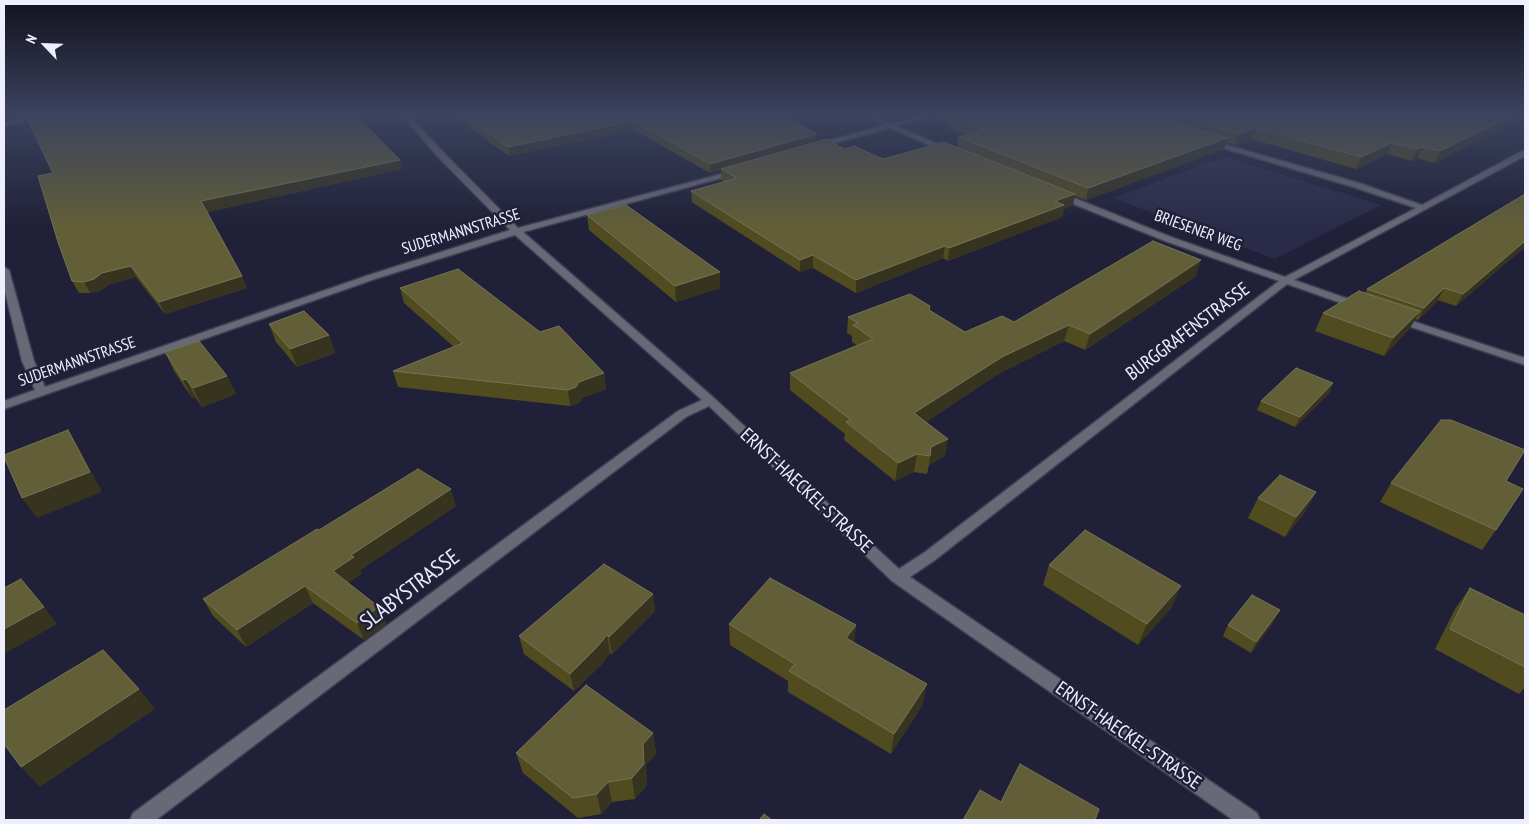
<!DOCTYPE html>
<style>
body{margin:0}
#map{position:relative;width:1529px;height:824px;overflow:hidden;background:#202138;font-family:"PT Sans Narrow",sans-serif}
canvas{display:block}
.frame{position:absolute;inset:0;border:5px solid #edeefe;pointer-events:none}
.north{position:absolute;left:20px;top:20px;width:50px;height:50px;-webkit-text-stroke:4px #202138;paint-order:stroke;rotate:294deg;font-size:14px;font-weight:700;line-height:20px;text-align:center;color:#edeefe}
.north::after{content:'';display:block;margin:auto;width:18px;height:22px;background:#edeefe;clip-path:polygon(50% 0,100% 100%,50% 72%,0 100%)}
</style>
<div id="map">
<canvas width="1529" height="824"></canvas>
<div class="frame"></div>
<div class="north">N</div>
</div>
<script>
const c = document.querySelector('canvas').getContext('2d');
c.lineJoin = 'round';
function paint(path, color) { c.fillStyle = color; c.fill(path, 'evenodd'); }
const shape = rows => new Path2D(rows.map(r => 'M' + r).join(''));
function stroke(path, color, width, dash) { c.strokeStyle = color; c.lineWidth = width; c.lineCap = dash ? 'butt' : 'round'; c.setLineDash(dash || []); c.stroke(path); }
function drawText(font, color, halo, rows, align = 'center') {
  c.font = font + ' "PT Sans Narrow",sans-serif'; c.lineWidth = 5; c.setLineDash([]); c.textBaseline = 'middle'; c.strokeStyle = halo; c.fillStyle = color; for (const [text, x, y, turn = 0] of rows) {
    c.save(); c.translate(x, y); c.rotate((+turn || 0) * Math.PI / 180); c.textAlign = isNaN(turn) ? turn : align; if (halo) c.strokeText(text, 0, 0); c.fillText(text, 0, 0); c.restore();
  }
}
const built = shape([
 [1225,157,1381,205,1275,259,1113,198]
]);
const minor = shape([
 [43,113,54,113,4,126,4,122,43,113],
 [400,113,407,113,445,154,518,228,740,169,740,173,523,232,714,398,899,569,925,552,1279,281,1165,241,1056,197,1056,193,1062,193,1171,237,1285,277,1416,208,1353,187,1206,143,1206,139,1359,183,1422,205,1522,151,1525,151,1525,156,1294,280,1363,304,1364,306,1363,308,1355,308,1287,284,935,560,910,577,1257,813,1260,820,1233,820,892,581,709,406,686,417,156,820,130,820,133,813,678,411,702,400,515,235,375,279,4,409,4,401,35,390,22,361,4,288,4,267,9,270,34,361,45,387,369,275,510,230,439,158,400,113],
 [863,113,871,113,891,124,929,113,939,113,897,126,954,151,947,153,890,128,813,149,813,145,885,125,863,113],
 [1397,316,1525,358,1525,365,1393,321,1392,319,1397,316]
]);
const wall = shape([
 [13,113,293,113,307,118,304,113,354,113,402,169,207,212,247,288,165,314,136,277,108,285,100,291,90,293,79,293,72,281,53,173,25,115,20,116],
 [452,113,782,113,817,142,883,159,957,146,958,137,966,135,951,129,951,125,932,117,932,113,1525,113,1525,117,1434,163,1417,158,1411,161,1387,154,1356,169,1251,139,1235,145,1226,142,1224,149,1086,200,1075,196,1073,205,1064,209,1062,217,948,261,943,258,856,293,813,268,800,272,692,202,691,191,724,182,721,180,721,170,710,173,634,130,509,156,453,116],
 [1525,194,1525,248,1520,251,1456,306,1438,300,1418,320,1415,319,1410,328,1384,356,1315,331,1323,313,1365,293,1367,289],
 [587,215,720,272,720,288,676,302,589,230],
 [1196,276,1085,350,1064,341,998,374,926,422,945,456,929,465,927,474,914,472,895,481,844,440,845,434,790,390,790,373,857,345,852,342,852,336,847,333,848,317,929,310,965,332,1014,322],
 [400,288,540,332,604,373,606,389,582,398,579,403,570,406,398,387,393,371,454,347,404,303],
 [269,324,329,335,335,353,297,367,276,342],
 [165,352,227,376,236,394,202,407,195,397,192,398,174,371],
 [1333,383,1329,393,1295,427,1257,410,1261,401],
 [1506,481,1496,530,1482,550,1380,502,1391,483],
 [1316,492,1305,512,1285,537,1248,518,1258,498],
 [456,506,360,570,361,574,348,583,379,607,386,624,364,640,313,603,246,647,213,616,203,599,319,530],
 [1049,565,1172,607,1138,645,1043,585],
 [1470,588,1525,615,1525,687,1519,694,1435,649,1455,609],
 [653,594,655,611,612,654,610,653,602,664,574,691,524,654,519,636],
 [1274,621,1251,653,1223,636,1228,625],
 [729,624,856,625,854,642,923,704,891,754,788,692,788,681,730,645],
 [653,733,656,754,646,765,647,785,635,799,612,802,601,814,578,818,523,773,516,753]
]);
const shadedWall = shape([
 [18,113,35,113,20,116],
 [1518,113,1525,113,1525,117,1434,163,1440,151],
 [633,121,634,130,509,156,508,147],
 [1255,128,1251,139,1235,145,1239,134],
 [817,134,817,143,721,169,721,170,710,173,710,164],
 [1227,138,1224,149,1086,200,1088,188],
 [1392,143,1387,154,1356,169,1361,157],
 [1423,147,1417,158,1411,161,1417,149],
 [400,160,402,169,206,212,201,201],
 [1075,194,1073,205,1064,209,1062,217,948,261,949,248,1055,201],
 [1525,241,1525,248,1520,251,1456,306,1463,294],
 [945,246,943,258,856,293,856,280],
 [813,255,813,268,800,272,800,260],
 [1201,260,1196,276,1085,350,1090,334],
 [131,266,136,277,108,285,100,291,90,293,84,282,102,273],
 [720,272,720,288,676,302,675,286],
 [242,276,247,288,165,314,159,302],
 [1444,288,1438,300,1418,320,1424,308],
 [1420,311,1410,328,1384,356,1393,338],
 [1069,325,1064,341,998,374,912,431,914,413,1002,357],
 [329,335,335,353,297,367,290,349],
 [604,373,606,389,582,398,579,403,570,406,568,390,579,382],
 [227,376,236,394,202,407,193,388],
 [186,379,195,397,192,398,183,380],
 [1333,383,1329,393,1295,427,1300,417],
 [68,430,80,450,102,492,37,518,22,498],
 [948,439,945,456,929,465,931,447],
 [917,454,914,472,895,481,898,463],
 [451,489,456,506,360,570,361,574,341,588,333,571,351,555],
 [1316,492,1305,512,1285,537,1296,517],
 [305,586,313,603,246,647,237,630],
 [1181,586,1172,607,1138,645,1147,624],
 [653,594,655,611,612,654,609,637],
 [44,607,57,624,4,654,4,629],
 [379,607,386,624,364,640,357,623],
 [1280,610,1274,621,1251,653,1256,642],
 [856,625,854,646,846,638],
 [607,635,610,653,602,664,574,691,570,674],
 [927,684,923,704,891,754,894,734],
 [139,689,155,709,40,787,21,767],
 [653,733,656,754,646,765,647,785,635,799,632,778,643,744],
 [608,782,612,802,601,814,597,794]
]);
const building = shape([
 [24,113,293,113,309,118,306,113,354,113,400,160,201,201,242,276,159,302,131,266,102,273,94,279,84,282,72,281,58,242,38,176,53,173,24,113],
 [459,113,782,113,817,134,710,164,633,121,508,147,459,113],
 [950,113,1148,113,1169,121,1227,138,1088,188,958,137,984,130,952,118,959,116,950,113],
 [1167,113,1518,113,1440,151,1423,147,1417,149,1392,143,1361,157,1255,128,1239,134,1167,113],
 [827,139,844,149,854,146,883,159,944,142,1075,194,1055,201,1064,205,949,248,945,246,856,280,813,255,800,260,691,191,737,178,721,169,827,139],
 [1525,194,1525,241,1463,294,1444,288,1424,308,1367,289,1525,194],
 [626,205,720,272,675,286,587,215,626,205],
 [1153,241,1201,260,1090,334,1069,325,1002,357,914,413,948,439,931,447,930,456,917,454,898,463,846,422,851,420,790,373,873,339,853,325,858,323,848,317,910,294,930,306,929,310,965,332,1002,316,1014,322,1153,241],
 [458,269,540,332,559,326,604,373,579,382,576,387,568,390,393,371,463,343,400,288,458,269],
 [1359,291,1420,311,1393,338,1323,313,1359,291],
 [304,311,329,335,290,349,269,324,304,311],
 [199,341,227,376,193,388,186,379,183,380,165,352,199,341],
 [1296,368,1333,383,1300,417,1261,401,1296,368],
 [1441,420,1451,420,1525,450,1506,481,1523,489,1496,530,1391,483,1441,420],
 [68,430,90,472,22,498,4,457,4,455,68,430],
 [418,469,451,489,351,555,354,557,333,571,379,607,357,623,305,586,237,630,203,599,317,529,319,530,418,469],
 [1280,475,1316,492,1296,517,1258,498,1280,475],
 [1085,530,1181,586,1147,624,1049,565,1085,530],
 [604,564,653,594,609,637,607,635,598,646,570,674,519,636,604,564],
 [770,578,856,625,846,638,927,684,894,734,789,671,795,664,729,624,770,578],
 [21,579,44,607,4,629,4,588,21,579],
 [1470,588,1525,615,1525,667,1450,629,1470,588],
 [1252,595,1280,610,1256,642,1228,625,1252,595],
 [103,650,139,689,21,767,4,744,4,710,103,650],
 [586,685,653,733,643,744,644,764,632,778,608,782,597,794,573,798,516,753,586,685],
 [1020,764,1099,809,1095,820,963,820,980,790,1001,802,1020,764],
 [764,814,772,820,759,820,764,814]
]);
const farStreetnames = [
 ["BRIESENER WEG",1198,231,20],
 ["SUDERMANNSTRASSE",461,232,-17],
 ["SUDERMANNSTRASSE",77,362,-19]
];
const streetNames = [
 ["BURGGRAFENSTRASSE",1188,332,-37],
 ["ERNST-HAECKEL-STRASSE",806,491,43],
 ["ERNST-HAECKEL-STRASSE",1128,736,35]
];
const nearStreetnames = [
 ["SLABYSTRASSE",410,590,-37]
];
paint(built, '#2a2b48');
stroke(minor, '#3d3e54', 3);
paint(minor, '#686976');
paint(wall, '#514c1f');
paint(shadedWall, '#36341f');
paint(building, '#625e37');
stroke(building, '#777456', 1);
const sky = c.createLinearGradient(0, 0, 0, 228);
sky.addColorStop(0, '#12121f');
sky.addColorStop(0.5, '#3c435e');
sky.addColorStop(1, '#3c435e00');
c.fillStyle = sky;
c.fillRect(0, 0, 1529, 228);
drawText('16px', '#edeefe', '#202138', farStreetnames);
drawText('19px', '#edeefe', '#202138', streetNames);
drawText('22px', '#edeefe', '#202138', nearStreetnames);
</script>
